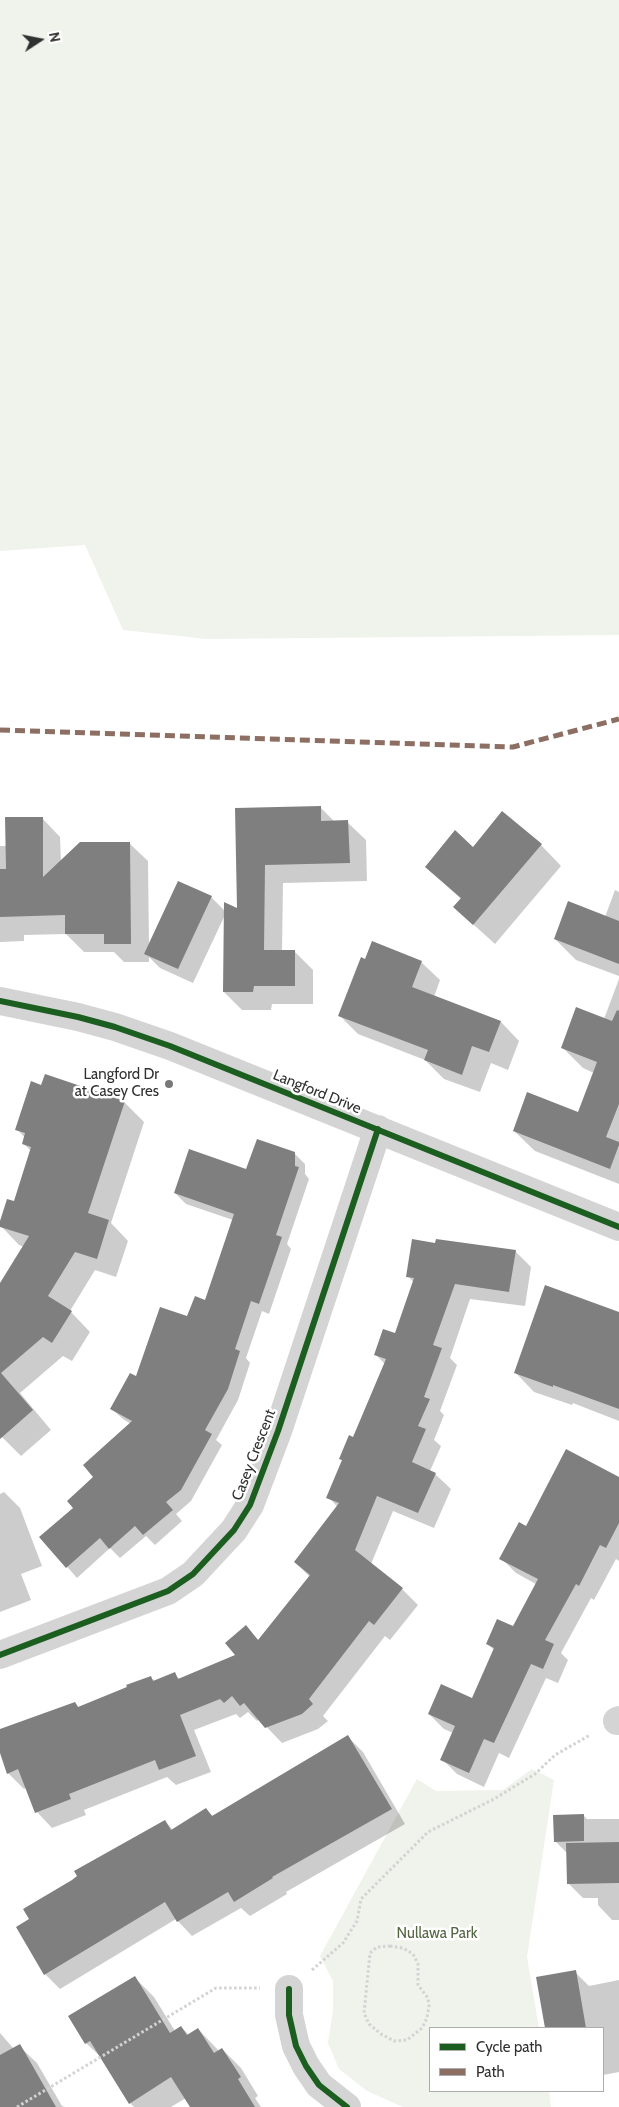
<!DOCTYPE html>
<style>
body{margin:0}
#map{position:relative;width:619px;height:2107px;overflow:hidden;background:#fff;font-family:Cabin,sans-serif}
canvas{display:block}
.legend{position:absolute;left:429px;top:2027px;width:175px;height:65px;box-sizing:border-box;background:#fff;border:1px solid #acacac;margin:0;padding:6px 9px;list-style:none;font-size:15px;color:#303030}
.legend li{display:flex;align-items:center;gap:10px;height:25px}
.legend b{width:25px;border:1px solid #acacac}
.north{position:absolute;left:15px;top:15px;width:50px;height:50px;-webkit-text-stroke:4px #fff;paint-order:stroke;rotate:79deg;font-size:14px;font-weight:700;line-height:20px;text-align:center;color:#303030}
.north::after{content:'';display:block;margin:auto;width:18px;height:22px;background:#303030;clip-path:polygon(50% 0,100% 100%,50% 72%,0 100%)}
</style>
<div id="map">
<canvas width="619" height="2107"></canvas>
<ul class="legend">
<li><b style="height:6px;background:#1b5e20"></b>Cycle path</li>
<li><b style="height:6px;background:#8d6e63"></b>Path</li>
</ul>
<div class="north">N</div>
</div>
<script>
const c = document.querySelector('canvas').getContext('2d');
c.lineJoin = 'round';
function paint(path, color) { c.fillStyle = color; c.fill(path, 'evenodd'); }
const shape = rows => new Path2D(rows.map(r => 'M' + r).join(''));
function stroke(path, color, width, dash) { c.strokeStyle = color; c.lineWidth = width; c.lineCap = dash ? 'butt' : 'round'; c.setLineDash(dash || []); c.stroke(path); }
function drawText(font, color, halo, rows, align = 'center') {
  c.font = font + ' Cabin,sans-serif'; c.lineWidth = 5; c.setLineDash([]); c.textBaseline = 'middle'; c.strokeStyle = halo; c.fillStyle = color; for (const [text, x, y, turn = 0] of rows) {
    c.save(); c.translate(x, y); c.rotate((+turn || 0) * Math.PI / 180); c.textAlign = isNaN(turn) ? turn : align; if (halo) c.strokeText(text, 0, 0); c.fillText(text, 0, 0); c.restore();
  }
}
const green = shape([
 [0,0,619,0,619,635,207,639,123,630,85,545,0,551],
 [532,1769,554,1780,527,1957,539,2028,430,2028,430,2091,549,2091,551,2107,403,2107,367,2091,339,2069,328,2043,333,2011,333,1981,320,1956,417,1779,436,1791,503,1790]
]);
const shadow = shape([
 [320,807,335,822,347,822,366,840,367,881,283,883,282,951,294,951,313,970,313,1004,272,1004,271,1010,242,1010,224,992,225,915,193,983,160,968,149,957,149,962,124,962,114,952,84,952,66,934,24,935,24,941,0,942,0,846,7,846,42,818,60,837,61,862,129,843,148,861,149,946,211,897,225,911,238,910,236,809],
 [541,845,561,866,495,944,454,907,461,899,426,867,474,848],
 [615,890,619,892,619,976,576,960,555,939,605,917],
 [366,961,421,962,440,980,434,997,501,1022,519,1041,508,1070,491,1063,480,1092,444,1079,425,1060,358,1034,340,1016],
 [619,979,619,1184,535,1151,514,1131,579,1113,594,1073,583,1068,562,1047,604,1019],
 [46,1076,125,1103,144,1122,111,1223,128,1241,116,1277,95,1270,70,1311,90,1332,72,1361,63,1356,20,1393,51,1430,21,1456,0,1435,0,1285,24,1247,19,1245,0,1225,15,1203,31,1151,23,1143,25,1138,17,1129,42,1086],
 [294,1153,305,1164,305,1174,309,1179,287,1244,291,1249,269,1314,262,1311,246,1358,250,1363,238,1400,216,1440,222,1445,191,1501,176,1514,182,1521,155,1545,146,1536,120,1558,110,1548,77,1578,41,1537,75,1508,131,1424,123,1419,112,1409,188,1318,205,1301,233,1220,186,1204,175,1193,247,1171],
 [437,1244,515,1251,531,1267,525,1306,470,1299,450,1358,457,1365,440,1411,444,1415,434,1440,441,1446,430,1471,435,1474,451,1489,434,1528,393,1511,371,1564,402,1589,418,1605,390,1640,385,1636,323,1716,328,1721,318,1729,282,1743,259,1719,257,1721,248,1712,240,1718,236,1714,194,1730,211,1772,176,1785,167,1777,84,1810,86,1815,52,1828,37,1812,27,1787,24,1789,8,1773,0,1749,0,1730,75,1703,79,1708,150,1677,155,1681,174,1674,180,1679,237,1655,246,1627,259,1641,310,1577,295,1562,338,1507,328,1497,343,1461,340,1459,354,1438,385,1364,376,1355,396,1334,414,1283,408,1276],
 [619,1314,619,1421,573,1403,572,1405,534,1392,515,1372],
 [619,1478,619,1561,616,1559,594,1600,591,1598,561,1653,568,1660,558,1683,546,1678,509,1758,499,1753,484,1787,457,1774,442,1759,453,1733,444,1729,429,1714,472,1700,494,1650,488,1644,513,1628,536,1584,516,1573,501,1558,527,1528],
 [4,1492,20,1508,42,1566,21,1574,31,1600,0,1612,0,1494],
 [348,1737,363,1752,405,1824,286,1892,287,1894,250,1916,241,1908,192,1936,176,1919,60,1989,45,1974,165,1821,173,1830,206,1810,213,1816],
 [583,1815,587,1819,619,1819,619,1920,612,1920,598,1905,598,1898,583,1898,568,1883,568,1854,555,1841],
 [575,1972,589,1986,619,1980,619,2072,603,2075,603,2028,546,2028,537,1978],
 [135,1978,154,1997,175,2031,181,2027,189,2035,198,2029,219,2051,222,2049,241,2068,258,2096,255,2098,261,2107,191,2107,186,2098,171,2107,134,2107,130,2103,104,2060,86,2043],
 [0,2033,14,2049,19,2046,37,2063,62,2106,65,2107,0,2107]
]);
const building = shape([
 [321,806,321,821,348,820,350,863,265,865,264,950,295,950,295,986,254,986,253,992,223,992,224,902,237,908,235,808],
 [502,811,542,844,473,925,453,907,461,898,425,867,455,830,473,847],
 [5,817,43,817,43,877,80,842,130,842,131,944,104,944,104,934,65,934,65,915,0,917,0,869,6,869],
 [178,881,212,896,178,969,144,954],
 [568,901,619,921,619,964,554,939],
 [372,941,422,961,412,987,501,1021,489,1052,472,1046,462,1075,424,1060,428,1050,338,1016,361,957,365,959],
 [576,1007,612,1021,617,1010,619,1011,619,1104,606,1137,619,1142,619,1145,610,1169,513,1131,527,1092,578,1112,597,1062,561,1048],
 [45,1074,125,1101,88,1213,109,1220,97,1259,75,1252,48,1296,72,1311,52,1343,43,1337,1,1373,33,1410,0,1439,0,1283,29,1236,0,1227,0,1221,7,1199,14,1201,31,1147,22,1144,25,1133,15,1130,31,1081,41,1085],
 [257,1139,295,1152,295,1166,299,1167,276,1235,282,1237,259,1304,251,1301,235,1349,240,1351,228,1389,205,1430,212,1434,181,1490,166,1502,173,1510,143,1535,135,1526,109,1549,100,1538,66,1568,39,1537,73,1508,67,1501,93,1477,83,1465,132,1421,110,1409,130,1373,136,1376,160,1307,187,1316,195,1296,205,1300,234,1214,174,1193,189,1149,246,1169],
 [412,1239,435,1243,436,1239,516,1250,509,1292,455,1284,433,1345,442,1348,424,1397,430,1399,418,1426,426,1429,412,1462,436,1473,418,1513,377,1496,355,1550,403,1588,374,1625,369,1621,309,1699,313,1704,302,1714,265,1728,244,1703,240,1706,232,1696,224,1703,220,1699,180,1715,196,1756,159,1770,155,1760,69,1794,71,1799,35,1813,18,1769,7,1774,0,1753,0,1729,75,1702,78,1707,127,1687,126,1685,151,1676,153,1681,175,1672,178,1679,235,1655,225,1643,246,1625,258,1640,310,1575,294,1562,339,1503,326,1498,342,1460,339,1459,349,1435,353,1437,386,1359,374,1355,383,1329,395,1333,414,1278,406,1277],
 [545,1285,619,1312,619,1409,553,1385,553,1387,514,1373],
 [566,1449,619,1477,619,1523,606,1548,600,1545,579,1586,576,1584,545,1640,554,1644,543,1669,531,1664,494,1743,484,1739,469,1773,440,1760,455,1726,428,1714,441,1684,472,1698,494,1648,486,1644,497,1619,513,1626,538,1579,499,1559,519,1522,526,1526],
 [348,1735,392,1809,272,1877,273,1878,234,1902,228,1892,177,1922,165,1902,44,1975,16,1927,29,1919,23,1909,72,1880,77,1876,74,1871,165,1820,171,1830,206,1808,212,1816],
 [584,1814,584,1841,554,1842,553,1815],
 [619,1842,619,1883,567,1884,566,1843],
 [576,1970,586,2028,545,2028,536,1977],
 [135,1976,170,2033,181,2026,187,2035,198,2028,214,2053,222,2048,241,2077,238,2079,255,2107,190,2107,171,2077,129,2104,90,2041,85,2044,68,2016],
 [20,2044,27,2056,56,2107,0,2107,0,2055]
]);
const path = shape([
 [390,1946,403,1948,413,1954,418,1964,418,1985,428,1998,429,2006,427,2018,422,2028,407,2040,394,2041,381,2034,369,2024,364,2013,370,1953,377,1947,390,1946],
 [312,1970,343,1943,357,1921,361,1899,428,1832,494,1799,535,1774,555,1755,590,1735],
 [17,2107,216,1988,260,1988]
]);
const minor = shape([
 [0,1001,78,1017,115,1027,170,1046,619,1227],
 [0,1655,168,1591,193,1574,234,1530,250,1505,278,1431,378,1129],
 [617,1721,619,1720],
 [289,1989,289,2015,296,2046,306,2066,319,2085,347,2107]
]);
const quiet = shape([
 [0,730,513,747,619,719]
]);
const cycleway = shape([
 [0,1001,78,1017,115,1027,170,1046,619,1227],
 [0,1655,168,1591,193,1574,234,1530,250,1505,278,1431,378,1129],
 [289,1989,289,2015,296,2046,306,2066,319,2085,347,2107]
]);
const markers = [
 [169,1084,5,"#787878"]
];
const poiNames = [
 ["Langford Dr",159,1075],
 ["at Casey Cres",159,1092]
];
const streetNames = [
 ["Langford Drive",317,1092,22],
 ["Casey Crescent",254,1455,-69]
];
const parkNames = [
 ["Nullawa Park",437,1934]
];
paint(green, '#f0f2ec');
paint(shadow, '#0003');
paint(building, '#7f7f7f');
stroke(path, '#d3d3d3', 3, [2.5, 2.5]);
stroke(minor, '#d4d4d4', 28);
stroke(quiet, '#8d6e63', 5, [10, 5]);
stroke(cycleway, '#1b5e20', 6);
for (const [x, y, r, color] of markers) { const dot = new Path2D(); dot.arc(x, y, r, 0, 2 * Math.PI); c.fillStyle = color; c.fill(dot); stroke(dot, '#fff', 2); }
drawText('15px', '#303030', '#fff', poiNames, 'right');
drawText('15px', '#303030', '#fff', streetNames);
drawText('15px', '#546642', '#fff', parkNames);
</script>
